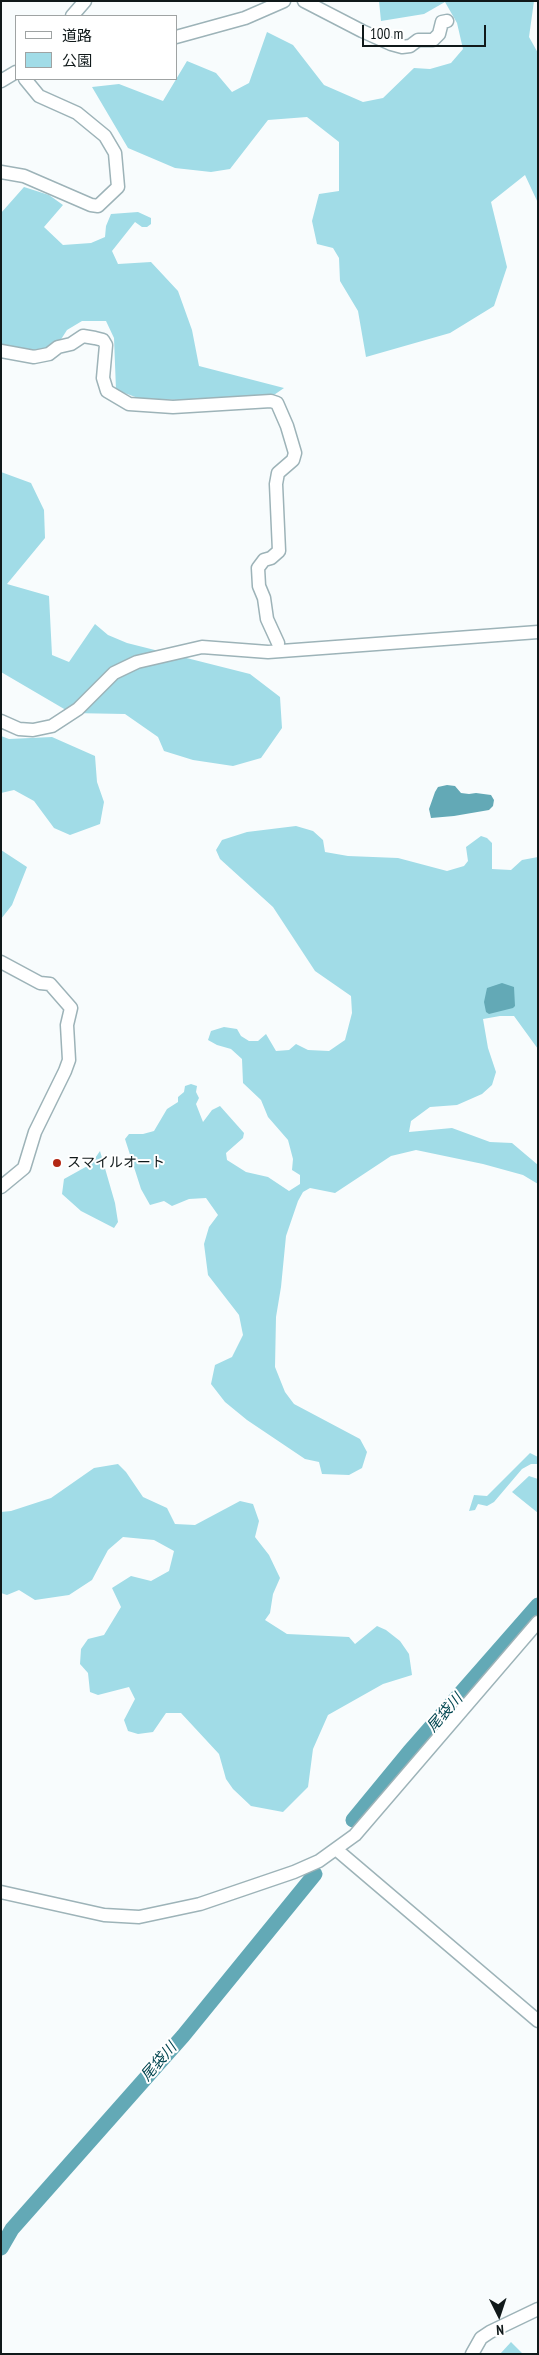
<!DOCTYPE html>
<meta charset="utf-8">
<style>
body{margin:0}
#map{position:relative;width:539px;height:2355px;overflow:hidden;background:#f8fcfd;font-family:"PT Sans Narrow","Noto Sans JP",sans-serif}
canvas{display:block}
.frame{position:absolute;inset:0;border:2px solid #10191a;pointer-events:none}
.legend{position:absolute;left:15px;top:15px;width:162px;height:65px;box-sizing:border-box;background:#fff;border:1px solid #9fa3a3;margin:0;padding:6px 9px;list-style:none;font-size:15px;color:#10191a}
.legend li{display:flex;align-items:center;gap:10px;height:25px}
.legend b{width:25px;border:1px solid #9fa3a3}
.north{position:absolute;left:474px;top:2290px;width:50px;height:50px;-webkit-text-stroke:4px #fff;paint-order:stroke;rotate:176deg;font-size:14px;font-weight:700;line-height:20px;text-align:center;color:#10191a}
.north::after{content:'';display:block;margin:auto;width:18px;height:22px;background:#10191a;clip-path:polygon(50% 0,100% 100%,50% 72%,0 100%)}
.scale{position:absolute;left:362px;top:25px;width:124px;height:22px;box-sizing:border-box;border:2px solid #10191a;border-top:0;padding-left:6px;font-size:15px;line-height:18px;white-space:nowrap;color:#10191a;-webkit-text-stroke:4px #fff;paint-order:stroke}
</style>
<div id="map">
<canvas width="539" height="2355"></canvas>
<div class="frame"></div>
<ul class="legend">
<li><b style="height:6px;background:#fff"></b>道路</li>
<li><b style="height:14px;background:#a1dce7"></b>公園</li>
</ul>
<div class="north">N</div>
<div class="scale">100 m</div>
</div>
<script>
const c = document.querySelector('canvas').getContext('2d');
c.lineJoin = 'round';
function paint(path, color) { c.fillStyle = color; c.fill(path, 'evenodd'); }
const shape = rows => new Path2D(rows.map(r => 'M' + r).join(''));
function stroke(path, color, width, dash) { c.strokeStyle = color; c.lineWidth = width; c.lineCap = dash ? 'butt' : 'round'; c.setLineDash(dash || []); c.stroke(path); }
function drawText(font, color, halo, rows, align = 'center') {
  c.font = font + ' "PT Sans Narrow","Noto Sans JP",sans-serif'; c.lineWidth = 4; c.setLineDash([]); c.textBaseline = 'middle'; c.strokeStyle = halo; c.fillStyle = color; for (const [text, x, y, turn = 0] of rows) {
    c.save(); c.translate(x, y); c.rotate((+turn || 0) * Math.PI / 180); c.textAlign = isNaN(turn) ? turn : align; if (halo) c.strokeText(text, 0, 0); c.fillText(text, 0, 0); c.restore();
  }
}
const green = shape([
 [379,1,534,1,529,37,538,53,538,203,525,175,491,202,507,267,494,306,450,333,366,357,358,311,340,281,339,258,333,248,317,244,312,221,319,194,339,191,339,142,307,117,268,120,230,169,211,172,175,168,128,148,92,87,119,84,163,101,187,61,216,73,232,92,249,83,267,32,293,45,324,85,363,102,383,98,414,68,430,69,451,63,463,49,457,23,445,2,424,14,381,21],
 [24,187,49,195,63,205,44,227,63,245,91,243,105,237,106,226,111,214,138,212,151,218,151,224,147,227,142,227,135,222,112,251,118,264,151,262,178,291,192,330,199,366,284,388,271,397,180,400,141,399,116,390,114,338,106,321,82,321,67,330,58,344,40,353,15,352,1,344,1,213],
 [1,472,31,483,44,510,45,538,7,584,49,596,52,655,69,662,95,624,108,635,127,643,250,674,280,697,282,728,261,758,233,766,193,760,164,751,158,737,125,714,71,713,1,672],
 [1,736,9,739,52,737,95,756,97,782,104,802,100,824,70,835,54,828,34,801,14,790,1,793],
 [296,826,313,831,323,840,325,852,348,856,398,858,447,871,464,866,468,861,466,847,481,836,487,838,492,843,492,869,511,870,522,860,538,857,538,1049,514,1016,500,1016,483,1019,488,1048,496,1072,492,1085,482,1094,457,1105,430,1107,411,1121,409,1132,452,1128,490,1142,512,1143,538,1165,538,1184,523,1175,483,1164,416,1150,391,1156,335,1193,310,1188,303,1192,298,1201,286,1236,281,1287,276,1317,275,1367,285,1392,294,1404,360,1439,367,1452,362,1468,349,1475,322,1474,319,1462,305,1459,247,1420,225,1402,211,1384,215,1365,232,1357,243,1335,239,1315,208,1275,204,1244,209,1227,218,1215,206,1198,189,1199,172,1206,164,1201,150,1205,141,1189,125,1139,129,1134,143,1134,154,1131,167,1109,178,1102,178,1097,184,1092,185,1086,191,1084,197,1086,196,1092,199,1098,196,1104,203,1122,212,1110,220,1106,244,1133,243,1138,226,1153,227,1160,246,1172,268,1177,289,1191,300,1184,300,1175,292,1170,293,1159,288,1140,268,1117,261,1100,243,1083,242,1059,231,1049,217,1045,208,1040,211,1031,224,1027,237,1029,241,1036,249,1041,258,1041,266,1034,276,1051,289,1050,296,1044,308,1050,329,1051,345,1040,352,1013,351,996,315,971,273,907,220,859,216,850,222,840,247,832],
 [1,850,27,867,12,905,1,919],
 [100,1151,115,1203,118,1222,114,1228,81,1211,62,1194,64,1179,91,1164],
 [530,1453,538,1457,538,1464,531,1464,522,1469,494,1502,487,1506,478,1504,475,1510,469,1511,474,1495,487,1496],
 [118,1464,126,1472,143,1497,167,1508,175,1524,195,1525,240,1501,253,1504,259,1521,255,1537,269,1555,280,1578,273,1594,270,1613,265,1620,287,1634,349,1637,355,1644,377,1626,386,1630,400,1641,409,1654,412,1675,383,1684,328,1715,313,1749,308,1787,283,1812,251,1806,233,1789,226,1779,219,1754,181,1713,166,1713,153,1732,138,1734,128,1731,124,1720,135,1699,129,1687,98,1695,90,1692,88,1673,80,1664,81,1649,88,1639,104,1635,121,1607,112,1588,131,1576,151,1581,169,1571,174,1551,154,1540,123,1537,108,1550,92,1580,69,1595,35,1600,19,1590,7,1595,1,1593,1,1512,11,1511,51,1498,94,1468],
 [529,1476,538,1479,538,1513,512,1492],
 [511,2342,523,2354,500,2354]
]);
const water = shape([
 [447,785,455,786,461,793,469,794,476,793,491,795,494,800,493,806,489,810,454,816,431,818,429,809,435,792,438,787],
 [502,983,514,987,515,1006,513,1008,489,1014,486,1012,484,1002,487,988]
]);
const river = shape([
 [353,1820,409,1752,538,1605],
 [1,2248,12,2229,183,2036,315,1874]
]);
const minor = shape([
 [304,1,362,31,391,44,402,47,410,46,418,40,433,40,439,34,442,22,447,21],
 [72,16,85,1],
 [176,37,245,18,284,1],
 [1,81,16,72],
 [1,172,24,176,91,205,98,206,118,187,115,153,105,136,77,113,39,96,25,79],
 [1,351,34,357,49,354,58,347,71,344,83,336,95,338,103,340,106,345,103,378,107,391,129,404,173,407,271,401,277,403,287,426,295,453,293,460,278,473,276,484,279,551,271,558,264,560,258,568,259,586,264,598,267,619,278,643],
 [1,721,19,729,33,730,52,726,78,709,114,673,137,662,202,647,268,652,538,632],
 [1,962,40,983,50,984,71,1008,67,1025,69,1060,65,1071,35,1132,24,1168,1,1187],
 [337,1850,538,2021],
 [1,1892,104,1915,139,1917,200,1904,294,1872,319,1861,355,1835,538,1622],
 [472,2354,481,2338,490,2332,538,2309]
]);
const markers = [
 [57,1163,5,"#b42714"]
];
const poiNames = [
 ["スマイルオート",67,1163]
];
const waterNames = [
 ["尾袋川",445,1713,-49],
 ["尾袋川",159,2062,-49]
];
paint(green, '#a1dce7');
paint(water, '#63a9b6');
stroke(river, '#63a9b6', 15);
stroke(minor, '#9db3b8', 15);
stroke(minor, '#fff', 12);
for (const [x, y, r, color] of markers) { const dot = new Path2D(); dot.arc(x, y, r, 0, 2 * Math.PI); c.fillStyle = color; c.fill(dot); stroke(dot, '#fff', 2); }
drawText('14px', '#10191a', '#fff', poiNames, 'left');
drawText('italic 15px', '#01454f', '#fff', waterNames);
</script>
